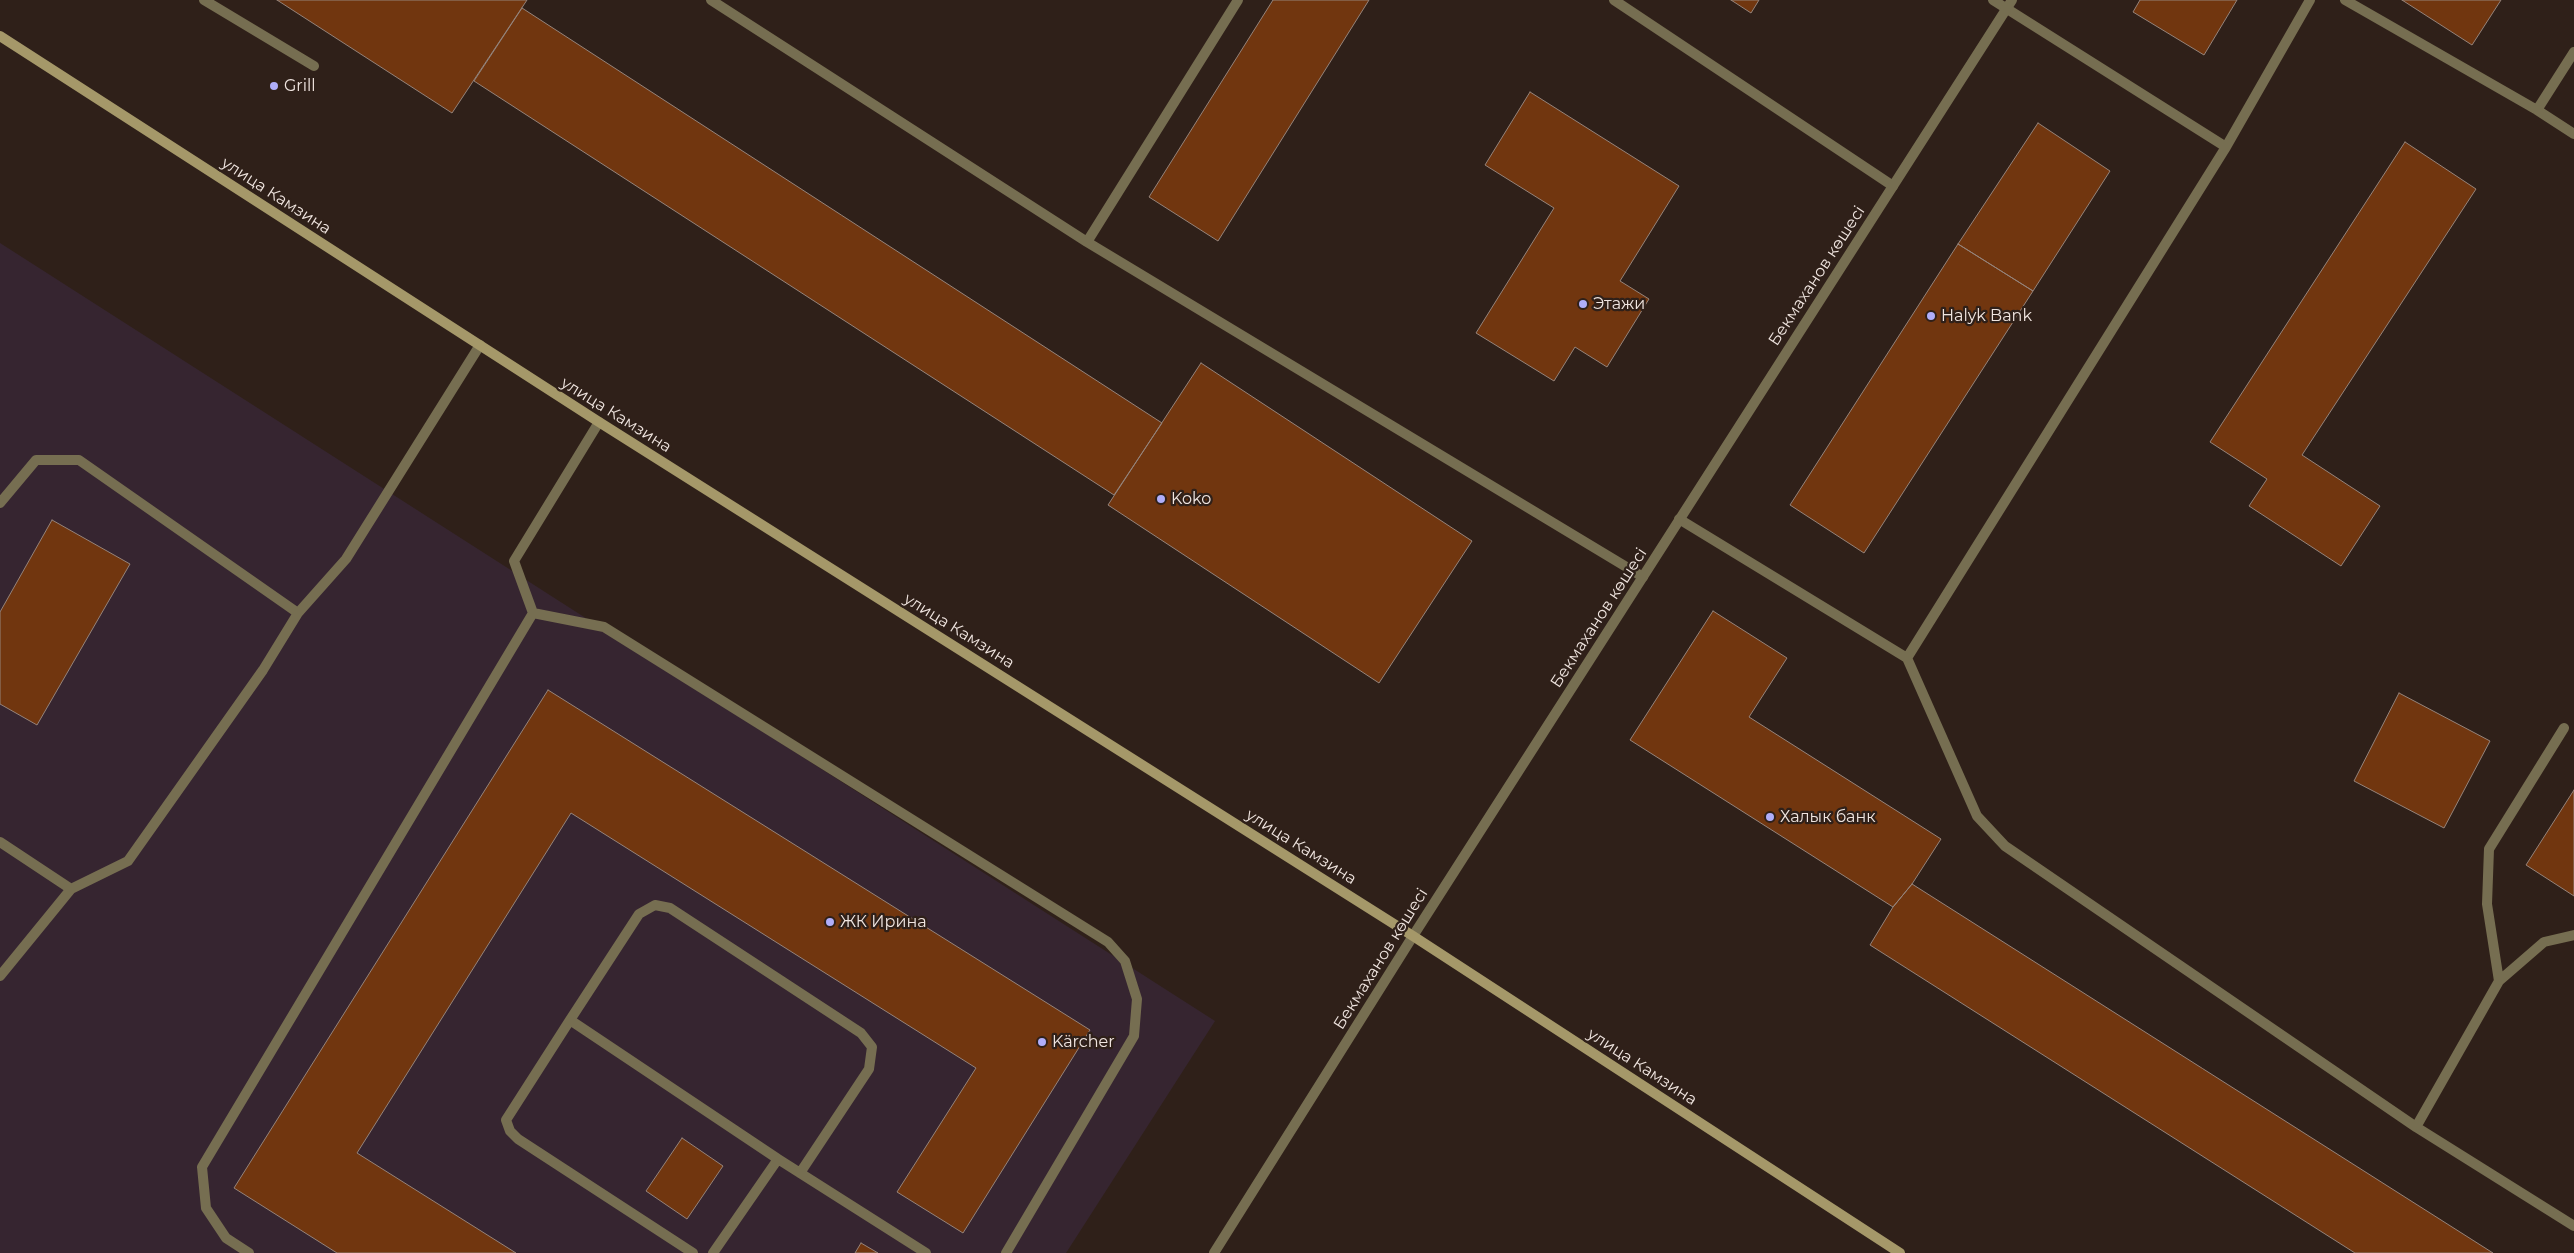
<!DOCTYPE html>
<meta charset="utf-8">
<style>
body{margin:0}
canvas{display:block;background:#2f2019}
</style>
<canvas width="2574" height="1253"></canvas>
<script>
const c = document.querySelector('canvas').getContext('2d');
c.lineJoin = 'round';
function paint(path, color) { c.fillStyle = color; c.fill(path, 'evenodd'); }
const shape = rows => new Path2D(rows.map(r => 'M' + r).join(''));
function stroke(path, color, width, dash) { c.strokeStyle = color; c.lineWidth = width; c.lineCap = dash ? 'butt' : 'round'; c.setLineDash(dash || []); c.stroke(path); }
function drawText(font, color, halo, rows, align = 'center') {
  c.font = font + ' Montserrat,sans-serif'; c.lineWidth = 4.5; c.setLineDash([]); c.textBaseline = 'middle'; c.strokeStyle = halo; c.fillStyle = color; for (const [text, x, y, turn = 0] of rows) {
    c.save(); c.translate(x, y); c.rotate((+turn || 0) * Math.PI / 180); c.textAlign = isNaN(turn) ? turn : align; if (halo) c.strokeText(text, 0, 0); c.fillText(text, 0, 0); c.restore();
  }
}
const industrial = shape([
 [0,243,1215,1021,1066,1253,0,1253]
]);
const building = shape([
 [277,0,527,0,452,113,277,0],
 [1273,0,1369,0,1218,241,1149,197,1273,0],
 [1731,0,1759,0,1751,13,1731,0],
 [2140,0,2237,0,2204,55,2133,12,2140,0],
 [2402,0,2501,0,2472,45,2402,0],
 [522,8,1162,423,1114,495,474,81,522,8],
 [1530,92,1679,186,1620,281,1649,299,1607,367,1575,347,1554,381,1476,333,1554,208,1485,165,1530,92],
 [2038,123,2110,171,2033,291,1958,244,2038,123],
 [2405,142,2476,189,2302,455,2380,506,2341,566,2249,506,2267,479,2210,442,2405,142],
 [1958,244,2033,291,1864,553,1790,505,1958,244],
 [1201,363,1472,541,1379,683,1108,505,1201,363],
 [52,520,130,564,37,725,0,704,0,612,52,520],
 [1713,611,1787,658,1749,717,1941,839,1912,884,1893,907,1630,740,1713,611],
 [548,690,1090,1030,963,1233,897,1192,976,1068,571,813,357,1153,516,1253,337,1253,234,1188,548,690],
 [2399,693,2490,741,2444,828,2354,781,2399,693],
 [2574,790,2574,896,2526,865,2574,790],
 [1912,884,2493,1253,2355,1253,1870,945,1893,907,1912,884],
 [682,1138,723,1166,687,1219,646,1191,682,1138],
 [861,1243,878,1253,855,1253,861,1243]
]);
const service = shape([
 [204,0,314,66],
 [711,0,1087,242,1643,577],
 [1614,0,1893,186],
 [1993,0,2226,147],
 [2345,0,2537,110],
 [2574,52,2537,110,2574,134],
 [1087,242,1238,0],
 [0,503,36,460,79,460,298,613,346,559,480,345],
 [1679,519,1907,658,1977,816,2005,846,2416,1127],
 [533,613,604,627,1108,942,1125,961,1137,999,1134,1036,1006,1253],
 [1907,658,2226,147,2310,0],
 [0,842,71,889],
 [2574,935,2544,942,2499,981,2416,1127,2574,1226],
 [0,976,71,889,128,861,263,670,298,613],
 [2499,981,2487,904,2489,849,2564,728],
 [570,1020,639,914,655,905,670,908,861,1033,872,1047,869,1069,800,1173],
 [249,1253,226,1238,206,1208,202,1167,533,613,514,561,599,422],
 [693,1253,518,1139,510,1131,506,1120,570,1020,778,1159,926,1253],
 [713,1253,778,1159]
]);
const tertiary = shape([
 [1214,1253,1413,936,2012,0]
]);
const secondary = shape([
 [0,36,599,422,1413,936,1900,1253]
]);
const markers = [
 [274,86,5,"#b0aefa"],
 [1583,304,5,"#b0aefa"],
 [1931,316,5,"#b0aefa"],
 [1161,499,5,"#b0aefa"],
 [1770,817,5,"#b0aefa"],
 [830,922,5,"#b0aefa"],
 [1042,1042,5,"#b0aefa"]
];
const poiNames = [
 ["Grill",284,86],
 ["Этажи",1593,304],
 ["Halyk Bank",1941,316],
 ["Koko",1171,499],
 ["Халык банк",1780,817],
 ["ЖК Ирина",840,922],
 ["Kärcher",1052,1042]
];
const streetNames = [
 ["улица Камзина",276,196,33],
 ["Бекмаханов көшесі",1817,276,-57],
 ["улица Камзина",616,415,32],
 ["Бекмаханов көшесі",1599,618,-57],
 ["улица Камзина",959,631,32],
 ["улица Камзина",1301,847,32],
 ["Бекмаханов көшесі",1381,959,-58],
 ["улица Камзина",1642,1067,33]
];
paint(industrial, '#362530');
paint(building, '#71360f');
stroke(building, '#95837a', 1);
stroke(service, '#766e51', 10);
stroke(tertiary, '#766e51', 10);
stroke(secondary, '#a59869', 10);
for (const [x, y, r, color] of markers) { const dot = new Path2D(); dot.arc(x, y, r, 0, 2 * Math.PI); c.fillStyle = color; c.fill(dot); stroke(dot, '#2f2019', 2); }
drawText('16px', '#f0e5e0', '#2f2019', poiNames, 'left');
drawText('16px', '#f0e5e0', '#2f2019', streetNames);
</script>
